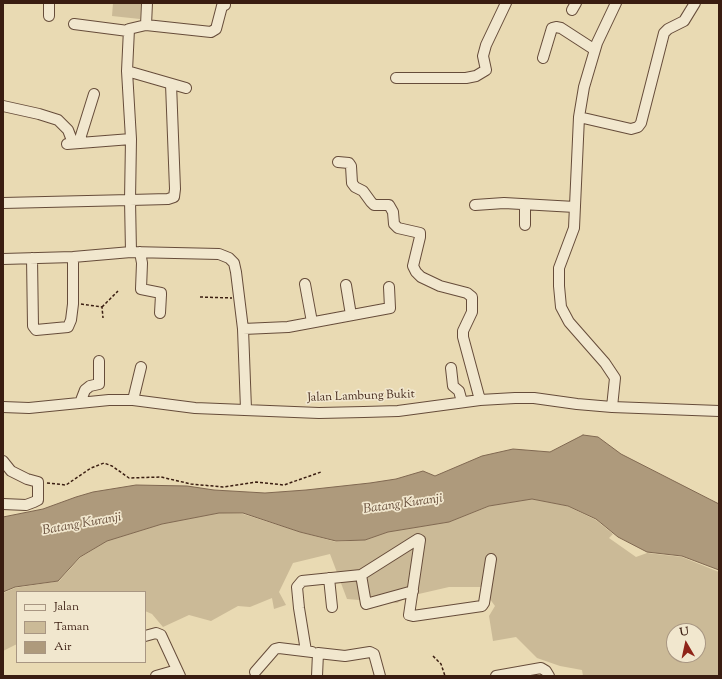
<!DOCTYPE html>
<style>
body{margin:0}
#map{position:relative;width:722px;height:679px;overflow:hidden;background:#e9dab3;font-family:"Sorts Mill Goudy",serif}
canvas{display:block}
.frame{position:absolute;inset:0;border:4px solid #3a1d11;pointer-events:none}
.legend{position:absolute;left:16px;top:591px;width:130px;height:72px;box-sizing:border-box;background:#f1e7ce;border:1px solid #a89682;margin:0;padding:5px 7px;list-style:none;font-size:12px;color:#3a1d11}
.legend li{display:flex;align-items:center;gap:8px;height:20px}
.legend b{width:20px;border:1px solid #a89682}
.north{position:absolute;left:666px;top:623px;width:40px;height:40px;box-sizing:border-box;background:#f1e7ce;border:1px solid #a89682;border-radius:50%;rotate:351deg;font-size:11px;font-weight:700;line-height:16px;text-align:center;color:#3a1d11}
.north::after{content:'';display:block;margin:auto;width:14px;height:18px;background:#8f2418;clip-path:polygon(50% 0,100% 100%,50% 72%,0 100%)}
</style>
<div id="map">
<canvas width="722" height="679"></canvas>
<div class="frame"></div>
<ul class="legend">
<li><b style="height:5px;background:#f1e7ce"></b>Jalan</li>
<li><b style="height:11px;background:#cbba97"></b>Taman</li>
<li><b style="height:11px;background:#ae9a7c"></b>Air</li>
</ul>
<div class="north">U</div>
</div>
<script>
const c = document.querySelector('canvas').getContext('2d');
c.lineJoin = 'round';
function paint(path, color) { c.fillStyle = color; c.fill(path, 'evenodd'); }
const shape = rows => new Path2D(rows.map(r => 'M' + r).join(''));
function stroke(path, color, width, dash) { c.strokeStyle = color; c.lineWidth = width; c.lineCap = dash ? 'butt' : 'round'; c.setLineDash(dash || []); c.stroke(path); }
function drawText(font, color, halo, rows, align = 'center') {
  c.font = font + ' "Sorts Mill Goudy",serif'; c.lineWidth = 3.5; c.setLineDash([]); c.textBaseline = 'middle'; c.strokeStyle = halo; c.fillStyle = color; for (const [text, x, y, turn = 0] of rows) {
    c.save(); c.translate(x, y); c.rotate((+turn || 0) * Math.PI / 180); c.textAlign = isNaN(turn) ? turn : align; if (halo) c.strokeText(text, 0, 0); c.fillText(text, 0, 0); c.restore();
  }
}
const green = shape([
 [113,3,141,3,140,19,112,16],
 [532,499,567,506,596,520,613,534,609,538,636,557,647,553,682,557,719,572,719,676,583,676,582,670,560,666,537,658,516,637,493,641,489,616,495,606,481,587,449,587,410,596,397,603,347,599,330,554,293,563,279,592,286,605,274,609,272,598,250,607,238,606,211,621,189,615,163,627,152,614,145,611,145,592,17,592,17,644,3,651,3,593,15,588,59,581,81,557,107,541,162,524,219,513,243,514,300,532,336,542,365,540,388,532,449,522,490,506],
 [674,631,698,631,698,655,674,655]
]);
const water = shape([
 [583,435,598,437,621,454,719,504,719,570,682,556,647,552,618,537,596,519,568,506,532,499,489,506,449,522,388,532,365,540,336,541,300,532,243,513,219,513,162,524,107,541,80,557,58,581,15,587,3,592,3,517,43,509,76,497,93,492,136,485,187,486,214,490,265,493,306,490,370,483,396,479,423,471,435,476,482,456,513,449,550,452,583,435]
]);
const path = shape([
 [200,297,232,298],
 [81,304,102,307,103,318],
 [102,307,118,291],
 [47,483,66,485,91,468,104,463,112,466,129,478,161,477,191,484,223,487,256,482,284,485,321,472],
 [433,656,441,664,445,676]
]);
const minor = shape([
 [147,3,146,25,129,29,127,71,131,139,130,200,168,199,174,197,175,189,171,84],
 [572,10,576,3],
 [49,16,49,3],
 [74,24,128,31],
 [146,25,211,32,216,29,221,10,222,6,225,5],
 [543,58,552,28,556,27,561,28,595,50],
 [127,71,186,88],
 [396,78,466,78,476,76,486,70,483,56,486,45,506,3],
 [3,106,39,114,58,120,68,130,73,143],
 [579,117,631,129,638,127,641,123,664,33,668,29,684,21,695,3],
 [79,142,94,94],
 [67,144,131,139],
 [338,162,349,163,351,166,352,183,355,187,363,191,371,202,374,205,389,205,393,212,394,224,398,228,420,233,420,237,413,266,416,272,421,277,440,286,467,293,472,297,472,312,463,331,463,337,480,400],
 [3,203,130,200,131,252],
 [475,205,504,203,575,207],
 [525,225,525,205],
 [140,252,142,263,141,289,161,293,161,295,160,313],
 [32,258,33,326,36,330,68,327,71,320,73,304,73,257],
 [3,259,73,257,131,252,219,254,229,258,234,263,236,272,243,329,246,409],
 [305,284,312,322],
 [346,285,351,315],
 [243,329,288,327,390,308,389,287],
 [451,368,453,386,459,391,462,402],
 [133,400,141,367],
 [80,403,85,390,90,386,99,384,99,361],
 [3,407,29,408,109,400,133,400,195,408,319,413,364,412,398,411,480,400,515,398,534,398,577,404,612,407,719,411],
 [612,407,615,378,605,363,569,322,561,307,559,286,559,268,574,228,579,117,584,87,597,43,616,3],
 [3,461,11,471,27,479,38,482,38,500,34,502,26,505,3,504],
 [361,575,366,604,413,591],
 [329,578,332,607],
 [145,636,156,633,161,635,180,676],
 [306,651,299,608,297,587,302,581,361,575,418,539,420,540,409,615,413,616,482,606,484,603,491,559],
 [255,672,275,649,279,648,312,652],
 [156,676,177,670],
 [317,676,318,653,345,656,370,652,374,654,380,676],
 [496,676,541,668,546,671,549,676]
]);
const streetNames = [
 ["Jalan Lambung Bukit",361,397,-2]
];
const waterNames = [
 ["Batang Kuranji",403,505,-8],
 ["Batang Kuranji",82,525,-10]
];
paint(green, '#cbba97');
paint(water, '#ae9a7c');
stroke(water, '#806851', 1);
stroke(minor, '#664c3a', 12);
stroke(path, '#3a1d11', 1.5, [3, 2]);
stroke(minor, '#f1e7ce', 10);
drawText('12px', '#3a1d11', '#f1e7ce', streetNames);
drawText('italic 13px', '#634936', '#f1e7ce', waterNames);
</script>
